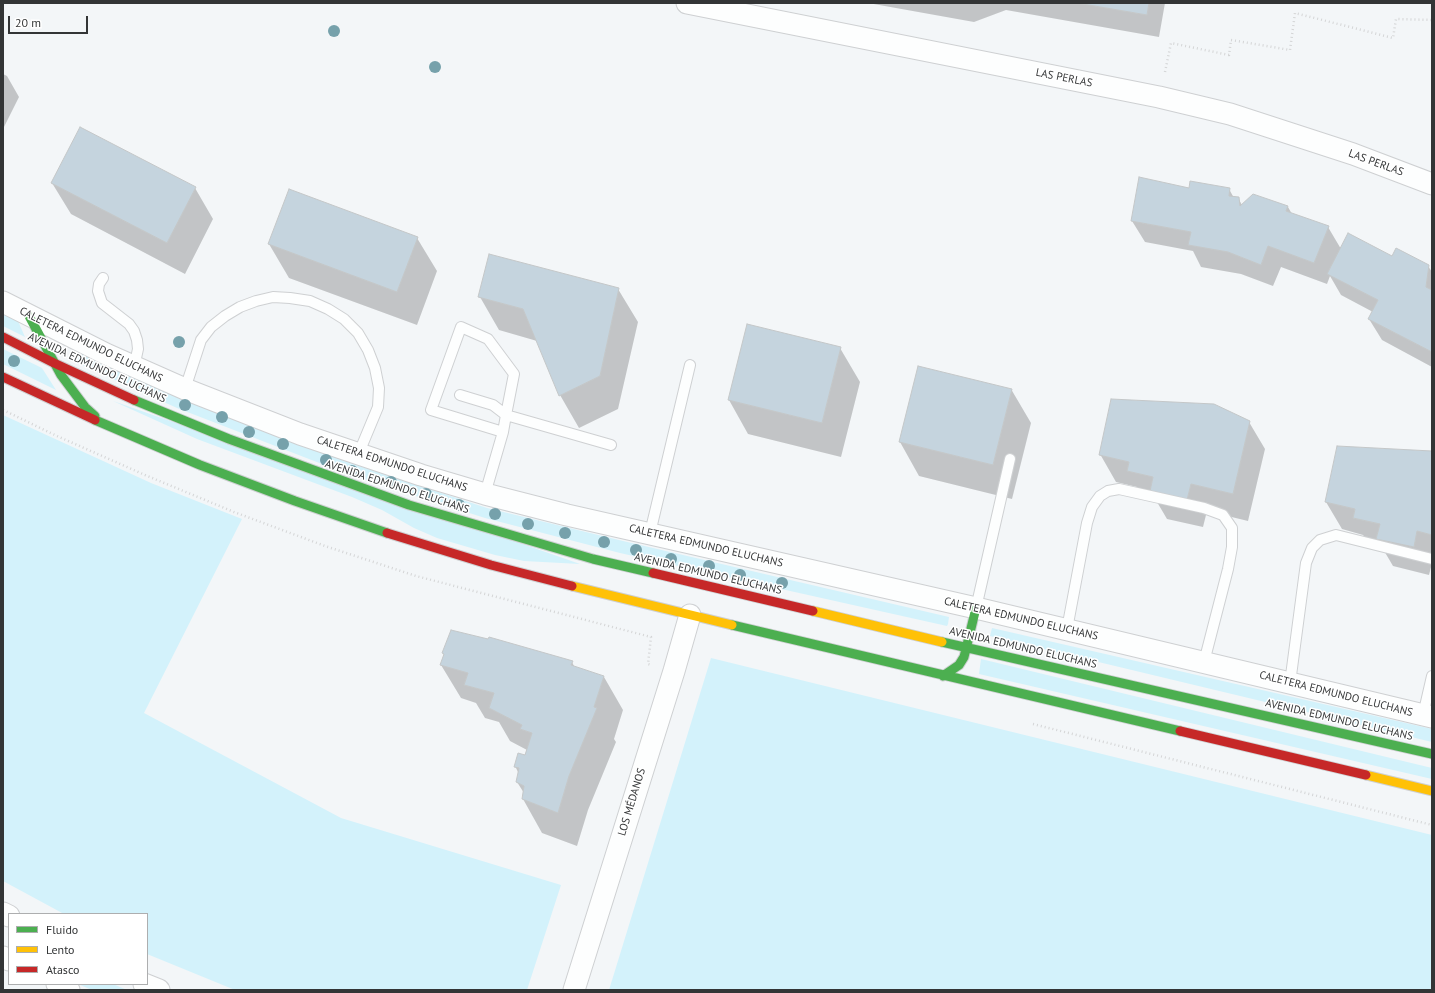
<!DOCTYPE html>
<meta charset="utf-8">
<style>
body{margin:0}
#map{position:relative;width:1435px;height:993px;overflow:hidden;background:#f3f6f8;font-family:"PT Sans",sans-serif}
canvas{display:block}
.frame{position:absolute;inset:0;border:4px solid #333536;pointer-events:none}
.legend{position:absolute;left:8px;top:913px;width:140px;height:72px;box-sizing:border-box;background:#fff;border:1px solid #adaeaf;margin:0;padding:5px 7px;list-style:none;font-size:12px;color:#333536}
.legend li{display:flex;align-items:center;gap:8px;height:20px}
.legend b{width:20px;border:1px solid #adaeaf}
.scale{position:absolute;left:8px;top:16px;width:80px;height:18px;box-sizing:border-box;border:2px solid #333536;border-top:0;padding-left:5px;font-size:12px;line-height:14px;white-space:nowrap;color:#333536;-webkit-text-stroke:3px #fff;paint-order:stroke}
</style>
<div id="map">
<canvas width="1435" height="993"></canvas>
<div class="frame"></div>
<ul class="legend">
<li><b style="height:5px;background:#4caf50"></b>Fluido</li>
<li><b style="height:5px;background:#ffc107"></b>Lento</li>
<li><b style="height:5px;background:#c62828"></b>Atasco</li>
</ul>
<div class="scale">20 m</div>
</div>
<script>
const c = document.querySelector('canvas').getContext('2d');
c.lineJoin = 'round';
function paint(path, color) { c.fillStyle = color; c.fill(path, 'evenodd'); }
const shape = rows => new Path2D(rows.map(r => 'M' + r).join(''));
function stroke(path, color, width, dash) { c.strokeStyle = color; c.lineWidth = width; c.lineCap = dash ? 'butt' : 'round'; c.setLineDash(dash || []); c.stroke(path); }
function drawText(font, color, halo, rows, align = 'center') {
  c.font = font + ' "PT Sans",sans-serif'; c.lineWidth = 3; c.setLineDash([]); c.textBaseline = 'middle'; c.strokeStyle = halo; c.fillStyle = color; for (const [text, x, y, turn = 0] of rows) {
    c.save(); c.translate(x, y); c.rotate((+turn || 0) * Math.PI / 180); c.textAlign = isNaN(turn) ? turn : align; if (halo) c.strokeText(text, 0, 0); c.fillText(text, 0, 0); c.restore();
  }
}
const green = shape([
 [3,313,18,321,25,337,3,326],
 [3,349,42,368,56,390,3,364],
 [78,351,181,398,310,449,356,465,487,508,623,541,949,617,948,624,947,626,620,553,485,518,353,476,177,408,78,363],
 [113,401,580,564,524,561,495,555,437,538,414,528,382,510,352,497,197,439],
 [3,415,151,483,242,519,144,713,341,818,561,885,527,990,235,990,147,954,147,914,64,914,3,881],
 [992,628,1432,729,1432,742,990,636],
 [711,658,1432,835,1432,990,609,990],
 [981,659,1432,768,1432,779,979,674],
 [78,984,113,984,127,990,92,990]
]);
const shadow = shape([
 [868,3,1165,3,1159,37,1006,10,974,22],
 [3,74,7,76,19,97,3,129],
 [52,183,195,188,213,219,185,274,71,214],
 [1229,189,1234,198,1238,198,1242,205,1288,207,1292,214,1328,227,1341,249,1392,257,1428,266,1432,272,1432,367,1382,340,1369,319,1373,312,1341,295,1330,276,1327,284,1281,267,1273,286,1241,274,1201,267,1193,251,1145,242,1132,221,1189,190],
 [417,238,437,271,417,325,289,278,269,244],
 [618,289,638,322,618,409,579,428,560,395,537,341,499,330,480,297],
 [840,348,860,382,841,457,748,434,729,400],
 [1011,389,1031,423,1012,499,919,476,900,442],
 [1249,422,1265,449,1248,521,1207,511,1203,527,1167,519,1157,502,1144,499,1137,487,1116,482,1100,454],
 [1432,452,1432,563,1429,575,1393,566,1383,549,1370,546,1363,535,1342,529,1326,502],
 [443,653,572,662,575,668,604,677,623,710,614,739,616,742,588,810,577,846,542,833,523,799,524,793,517,782,519,774,515,766,525,757,527,750,510,741,499,722,485,718,476,703,461,698,441,665,444,655]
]);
const building = shape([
 [1077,3,1149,3,1147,15,1077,3],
 [80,127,196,187,167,243,51,183,80,127],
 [1139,177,1189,188,1190,181,1230,188,1229,196,1239,197,1240,206,1253,194,1288,206,1286,211,1329,226,1314,263,1268,246,1261,265,1228,252,1188,245,1191,232,1131,221,1139,177],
 [289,189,418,237,397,292,268,244,289,189],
 [1348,233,1392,256,1396,248,1429,265,1426,287,1432,290,1432,352,1368,319,1378,300,1327,274,1348,233],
 [489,254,619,288,600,376,559,396,523,309,478,297,489,254],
 [747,324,841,347,822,423,728,400,747,324],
 [918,366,1012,389,993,465,899,442,918,366],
 [1111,399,1214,404,1250,421,1233,494,1191,484,1187,500,1150,491,1153,477,1127,471,1129,462,1099,455,1111,399],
 [1337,446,1432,451,1432,535,1417,531,1414,547,1376,539,1380,524,1353,518,1355,509,1325,502,1337,446],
 [451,630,488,639,489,637,573,661,571,665,604,676,594,707,597,708,569,776,558,813,522,799,524,786,516,782,519,768,514,767,518,753,525,755,532,733,520,729,522,725,489,708,494,693,464,685,468,673,440,665,444,654,442,653,451,630]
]);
const path = shape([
 [1165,72,1171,43,1229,55,1231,40,1290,50,1295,13,1393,38,1396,19,1432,20],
 [3,410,57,436,145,475,234,512,325,546,416,576,651,637,648,664,651,665],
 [1033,724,1432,825]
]);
const lane = shape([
 [103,278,99,284,98,291,102,303,129,324,134,331,137,340,138,349,136,358,132,366],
 [185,389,201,340,211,327,225,316,240,307,256,301,273,297,290,298,310,301,328,309,344,319,358,333,368,350,375,368,379,388,378,407,358,455],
 [460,395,493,405,506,415,514,374,488,339,461,327,431,410,503,432],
 [485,494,503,432,506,415,611,445],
 [650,533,690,365],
 [976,608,1010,459],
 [1067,629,1087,523,1092,507,1100,496,1108,491,1119,489,1204,508,1223,515,1232,528,1232,547,1228,569,1204,662],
 [1290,683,1306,563,1312,548,1320,540,1336,535,1432,559],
 [1423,715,1432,676]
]);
const street = shape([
 [687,3,1159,97,1230,114,1353,154,1432,184],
 [3,302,106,354,185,389,300,434,421,475,485,494,567,515,976,608,1432,717],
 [3,913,9,916],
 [3,957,9,960],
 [57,984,69,990],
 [144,984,159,990],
 [574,990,674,671,690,615]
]);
const fast = shape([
 [29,316,61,375,85,407,95,416],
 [134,400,229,439,409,505,593,559,653,573],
 [95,420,200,465,295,501,387,533],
 [732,625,1180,731],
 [942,642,1432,754],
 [943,676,959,665,964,657,976,608]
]);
const slow = shape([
 [572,586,732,625],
 [813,611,942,642],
 [1366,775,1432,791]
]);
const jam = shape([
 [3,337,54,363,134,400],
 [3,377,95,420],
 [387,533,491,565,572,586],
 [653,573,813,611],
 [1180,731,1366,775]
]);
const trees = [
 [334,31],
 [435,67],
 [179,342],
 [14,361],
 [185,405],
 [222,417],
 [249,432],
 [283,444],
 [326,460],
 [352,471],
 [391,482],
 [426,494],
 [459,505],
 [495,514],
 [528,524],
 [565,533],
 [604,542],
 [636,550],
 [671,559],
 [709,566],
 [740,575],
 [782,583]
];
const streetNames = [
 ["LAS PERLAS",1064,78,11],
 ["LAS PERLAS",1376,163,20],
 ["CALETERA EDMUNDO ELUCHANS",91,345,26],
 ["AVENIDA EDMUNDO ELUCHANS",97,368,25],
 ["CALETERA EDMUNDO ELUCHANS",392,464,18],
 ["AVENIDA EDMUNDO ELUCHANS",397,487,18],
 ["CALETERA EDMUNDO ELUCHANS",706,546,13],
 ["AVENIDA EDMUNDO ELUCHANS",708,574,13],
 ["CALETERA EDMUNDO ELUCHANS",1021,619,13],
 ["AVENIDA EDMUNDO ELUCHANS",1023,648,13],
 ["CALETERA EDMUNDO ELUCHANS",1336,694,14],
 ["AVENIDA EDMUNDO ELUCHANS",1339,720,13],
 ["LOS MÉDANOS",632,802,-73]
];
paint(green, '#d3f2fb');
paint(shadow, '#0003');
paint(building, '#c5d4de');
stroke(building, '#c4c7c8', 1);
stroke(lane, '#ced0d2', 12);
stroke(street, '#ced0d2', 23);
stroke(fast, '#ced0d2', 11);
stroke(slow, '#ced0d2', 11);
stroke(jam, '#ced0d2', 11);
stroke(path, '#d4d5d6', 2.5, [1, 3]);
stroke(lane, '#fdfefe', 10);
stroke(street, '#fdfefe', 21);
stroke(fast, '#4caf50', 9);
stroke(slow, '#ffc107', 9);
stroke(jam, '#c62828', 9);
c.fillStyle = '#76a1ab';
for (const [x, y] of trees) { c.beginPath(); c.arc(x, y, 6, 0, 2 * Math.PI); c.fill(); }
drawText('11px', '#333536', '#fff', streetNames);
</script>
